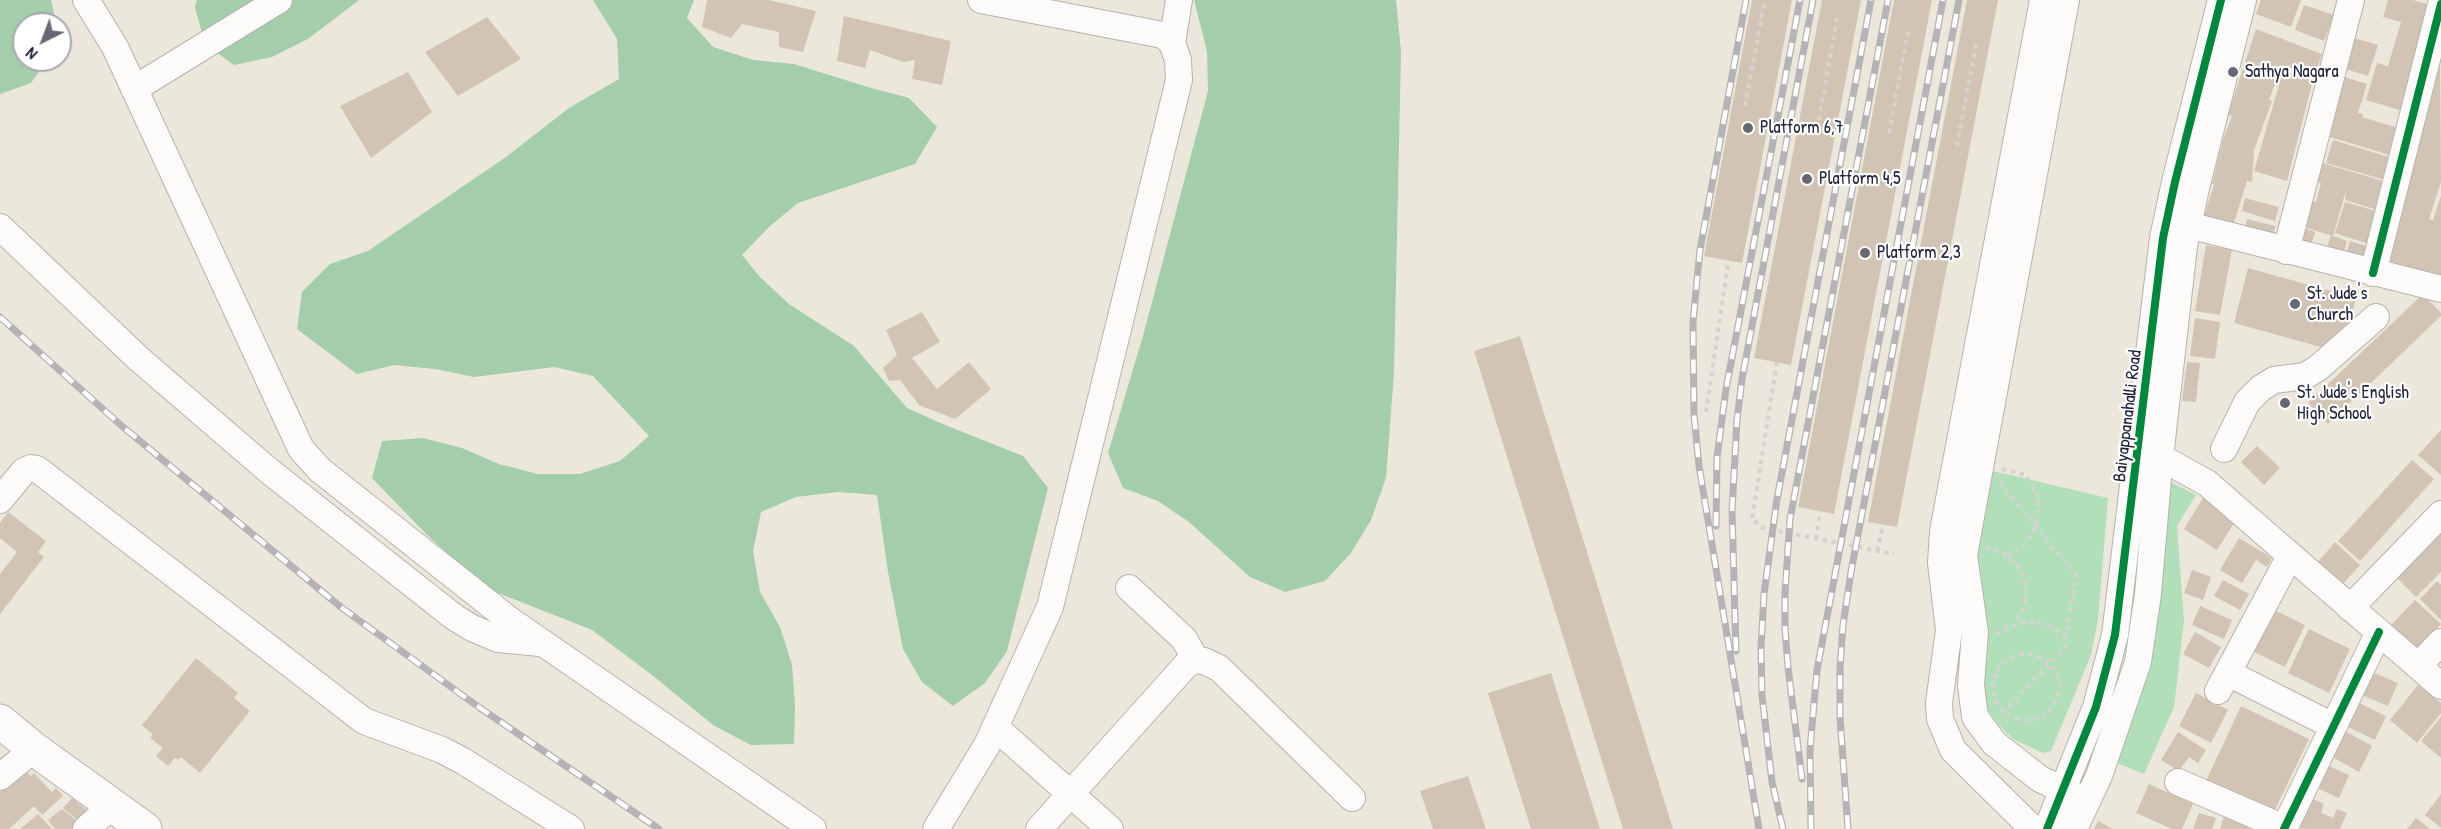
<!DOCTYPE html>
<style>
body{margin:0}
#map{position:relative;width:2441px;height:829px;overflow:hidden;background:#ece7db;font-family:"Patrick Hand",sans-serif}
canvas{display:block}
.north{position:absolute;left:12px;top:12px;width:60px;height:60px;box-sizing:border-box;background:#fff;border:2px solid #a7a7b1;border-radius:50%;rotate:222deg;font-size:16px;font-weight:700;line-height:24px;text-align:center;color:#22223b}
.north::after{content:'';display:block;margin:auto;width:21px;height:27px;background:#696773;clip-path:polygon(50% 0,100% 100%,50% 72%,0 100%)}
</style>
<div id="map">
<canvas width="2441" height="829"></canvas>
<div class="north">N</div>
</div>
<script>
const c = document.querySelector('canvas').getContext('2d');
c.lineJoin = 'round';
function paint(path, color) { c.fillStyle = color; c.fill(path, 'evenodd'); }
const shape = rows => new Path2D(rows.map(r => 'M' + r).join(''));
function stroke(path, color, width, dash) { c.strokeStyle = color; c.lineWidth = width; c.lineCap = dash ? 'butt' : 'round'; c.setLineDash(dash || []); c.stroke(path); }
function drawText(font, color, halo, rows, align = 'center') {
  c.font = font + ' "Patrick Hand",sans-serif'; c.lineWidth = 4.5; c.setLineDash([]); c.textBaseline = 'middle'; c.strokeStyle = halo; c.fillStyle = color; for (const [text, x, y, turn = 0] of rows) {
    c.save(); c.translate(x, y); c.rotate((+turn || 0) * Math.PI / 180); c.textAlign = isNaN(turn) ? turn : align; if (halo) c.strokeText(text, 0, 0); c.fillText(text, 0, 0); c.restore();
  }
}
const green = shape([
 [1989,470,2108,498,2098,619,2091,655,2051,751,2043,753,2013,739,1998,724,1985,706,1983,689,1986,612,1976,573,1975,551],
 [2166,480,2196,495,2177,526,2184,621,2174,707,2144,774,2112,761,2134,708,2156,639]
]);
const forest = shape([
 [0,0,51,0,54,13,54,24,24,24,24,60,47,60,31,83,0,94],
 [197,0,359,0,308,39,272,57,234,65,205,44,195,7],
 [593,0,694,0,687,18,713,47,753,60,794,64,871,88,909,98,937,127,915,164,798,203,769,227,742,255,760,277,789,304,854,346,907,408,945,425,1023,456,1048,488,1007,651,985,683,953,706,922,682,903,649,888,572,877,495,838,492,796,497,761,512,753,551,760,592,780,627,792,665,795,706,794,744,751,745,713,725,652,675,592,630,488,589,427,535,372,478,382,441,423,438,462,448,499,464,538,474,580,474,620,461,649,436,593,376,554,367,474,377,435,369,394,365,357,374,297,329,302,292,330,264,368,251,506,157,569,108,619,79,617,39],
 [1194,0,1396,0,1401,52,1394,373,1386,478,1371,520,1351,553,1325,581,1285,592,1250,577,1189,522,1158,501,1123,488,1108,453,1143,336,1208,91,1207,51]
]);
const building = shape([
 [707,0,769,0,816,11,803,52,779,47,779,32,742,24,731,38,702,27],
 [1752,0,1792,0,1742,263,1704,256],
 [1822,0,1861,0,1791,365,1754,358],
 [1894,0,1932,0,1834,514,1798,507],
 [1967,0,1998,0,1897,527,1868,522],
 [2261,0,2301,0,2291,27,2256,14],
 [2388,0,2413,0,2434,6,2402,111,2366,100,2377,63,2388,66,2401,22,2383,17],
 [2304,5,2334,15,2324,41,2295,30],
 [844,16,951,41,942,85,912,79,915,60,903,62,870,50,865,68,837,61],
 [487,17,521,59,458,96,425,52],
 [2256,29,2322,54,2314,77,2282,65,2269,100,2272,101,2254,150,2252,182,2247,181,2232,229,2203,219,2214,185,2212,184,2223,139,2232,116,2228,114],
 [2351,37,2378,45,2368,76,2342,68],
 [2440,61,2441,182,2429,219,2433,220,2441,196,2441,283,2384,265,2422,136,2419,135],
 [2283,71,2313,80,2287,181,2254,171],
 [408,72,432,112,371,158,340,106],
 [2338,75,2367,84,2358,113,2363,114,2362,117,2401,129,2393,156,2320,134],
 [2333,140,2392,158,2385,180,2326,163],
 [2319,162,2389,183,2381,211,2345,200,2346,190,2333,236,2297,225,2305,199,2316,202,2321,183,2314,180],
 [2245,198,2279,207,2275,221,2242,211],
 [2345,202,2379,212,2369,244,2335,233],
 [2247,219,2275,226,2273,239,2245,232],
 [2298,226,2315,232,2310,249,2292,243],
 [2331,235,2347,241,2343,255,2326,250],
 [2350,241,2369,247,2364,264,2345,258],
 [2206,245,2232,250,2220,315,2195,311],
 [2248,268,2356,298,2346,337,2337,334,2332,350,2234,323],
 [2423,294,2441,313,2441,316,2328,424,2308,403],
 [922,312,940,342,912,358,937,389,969,362,991,389,955,419,919,405,900,380,889,381,883,368,897,355,886,330],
 [2195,318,2220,322,2215,359,2190,356],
 [1520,336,1673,829,1623,829,1474,351],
 [2187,362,2200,363,2196,402,2182,401],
 [2441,430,2441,475,2418,455],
 [2257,446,2280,468,2264,485,2241,462],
 [2412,460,2434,479,2360,561,2338,541],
 [2204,496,2238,517,2217,550,2184,529],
 [8,512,46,541,38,552,44,557,0,614,0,574,17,552,0,538,0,523],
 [2436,530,2441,535,2441,572,2416,597,2393,574],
 [2239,538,2272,558,2267,567,2256,560,2242,583,2220,570],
 [2335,542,2360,565,2343,584,2318,562],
 [2192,570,2211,577,2203,600,2184,593],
 [2223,580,2249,594,2240,610,2214,596],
 [2437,581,2441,585,2441,620,2420,599],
 [2415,600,2441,624,2416,651,2390,626],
 [2200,606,2232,620,2224,639,2192,625],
 [2272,609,2305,625,2285,667,2252,651],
 [2309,629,2350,649,2329,693,2288,673],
 [2195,632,2221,647,2209,668,2183,654],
 [196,658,238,693,234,698,250,711,200,773,181,757,178,760,175,758,168,766,156,756,163,748,150,738,153,735,142,725],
 [2367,670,2398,683,2388,706,2357,693],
 [1551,673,1600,829,1531,829,1488,693],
 [2418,685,2441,703,2441,713,2417,743,2390,720],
 [2196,693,2228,710,2211,743,2179,726],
 [2359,703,2386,716,2375,740,2348,727],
 [2241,706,2309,739,2273,814,2206,781],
 [2441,717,2441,758,2421,741],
 [2343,730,2372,746,2359,772,2329,755],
 [2178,732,2206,750,2198,763,2189,757,2179,771,2161,760],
 [2329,766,2349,775,2339,798,2319,789],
 [25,770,31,776,34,773,52,792,56,788,63,796,42,815,34,806,9,829,0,829,0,792],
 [1468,776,1486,829,1433,829,1420,791],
 [2149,784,2193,804,2182,829,2172,829,2136,813],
 [2441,794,2441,828,2425,815],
 [72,798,89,812,81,823,63,808],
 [2311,798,2324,804,2321,813,2333,818,2337,809,2347,813,2340,829,2304,829,2299,827],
 [62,809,81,824,75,829,55,829,48,820],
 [2199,813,2216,818,2212,829,2193,829],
 [38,814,52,829,20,829],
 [2224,817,2249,827,2248,829,2220,829],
 [2416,818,2430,829,2407,829],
 [2098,821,2113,829,2094,829]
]);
const path = shape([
 [1745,106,1764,4],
 [1819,120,1837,18],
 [1889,133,1908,31],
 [1957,146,1976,44],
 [1777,362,1752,519,1763,528,1894,554],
 [1706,412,1728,264],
 [2002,469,2026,475,2037,494,2038,505,2036,527,2030,537,2023,546,2007,556],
 [2000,483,2076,575,2064,649,2003,712],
 [1816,539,1820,511],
 [1986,548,2003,553,2017,565,2024,578,2026,593,2024,609,2014,625],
 [1877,551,1883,525],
 [1996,634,2014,625,2029,622,2051,626,2066,637],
 '1993 687a33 33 0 1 1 66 0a33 33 0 1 1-66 0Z'
]);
const minor = shape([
 [86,0,115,47,301,449,320,470,511,621,813,829],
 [2066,0,1964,555,1975,632,1971,685,1975,717,1994,743,2040,779,2087,801],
 [1172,43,1179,0],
 [134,89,279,0],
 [2188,225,2441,289],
 [0,227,139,359,268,470,454,617,472,628,498,639,540,643],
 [2286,251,2351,0],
 [2373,273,2441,4],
 [2224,449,2247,402,2261,388,2274,380,2305,376,2318,368,2376,317],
 [2144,455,2160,457,2207,483,2441,686],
 [0,500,24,471,31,468,37,469,364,721,442,750,463,761,571,829],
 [1129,588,1184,639,1196,660],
 [2350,608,2441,514],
 [2418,666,2441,642],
 [2228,673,2333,726],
 [2218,691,2290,556],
 [995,727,1110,829],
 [0,777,34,749],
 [2178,782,2284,828],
 [86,829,112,806],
 [936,829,987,745,1050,607,1179,80,1178,60,1172,43,1163,35,981,0],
 [1039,829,1187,664,1196,660,1204,661,1219,668,1352,798],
 [2033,829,1953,750,1940,719,1939,703,1949,630,1941,563,1943,531,2043,0],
 [2047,829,2096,707,2115,635,2163,238,2175,182,2221,0],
 [2074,829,2099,776,2138,662,2148,594,2160,457,2184,246,2196,188,2243,0],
 [2284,829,2379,632]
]);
const major = shape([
 [0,721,34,749,145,829]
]);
const rail = shape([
 [1746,0,1700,250,1693,322,1694,414,1699,466,1759,829],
 [0,317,123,427,342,608,480,708,659,829],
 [1716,526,1717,457,1726,389,1800,0],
 [1736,651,1732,511,1737,420,1742,379,1813,0],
 [1802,779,1788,667,1785,628,1785,593,1790,519,1888,0],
 [1783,829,1772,782,1762,695,1761,648,1764,594,1777,499,1871,0],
 [1811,829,1810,749,1817,670,1943,0],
 [1848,829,1840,717,1840,669,1843,625,1851,572,1959,0]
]);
const cycleway = shape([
 [2373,273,2441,4],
 [2047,829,2096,707,2115,635,2163,238,2175,182,2221,0],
 [2284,829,2379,632]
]);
const markers = [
 [2233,72,6,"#696773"],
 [1748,128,6,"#696773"],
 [1807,179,6,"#696773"],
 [1865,253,6,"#696773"],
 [2295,304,6,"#696773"],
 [2285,403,6,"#696773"]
];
const poiNames = [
 ["Sathya Nagara",2245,72],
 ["Platform 6,7",1760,128],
 ["Platform 4,5",1819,179],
 ["Platform 2,3",1877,253],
 ["St. Jude's",2307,294],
 ["Church",2307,315],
 ["St. Jude's English",2297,393],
 ["High School",2297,414]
];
const streetNames = [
 ["Baiyappanahalli Road",2128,416,-83]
];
paint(green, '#b0dfb9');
paint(forest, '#a3cdab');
paint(building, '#d2c4b4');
stroke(minor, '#b6b2ad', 28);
stroke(major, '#b6b2ad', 35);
stroke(path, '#d4d3d1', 4, [4.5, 4.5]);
stroke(minor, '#fcfbfa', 26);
stroke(major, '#fcfbfa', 33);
stroke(rail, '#b4b3b5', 7);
stroke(rail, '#fff', 4.5, [14]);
stroke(cycleway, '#00873e', 8);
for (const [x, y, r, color] of markers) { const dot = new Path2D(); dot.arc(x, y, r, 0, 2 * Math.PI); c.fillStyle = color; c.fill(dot); stroke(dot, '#fff', 2); }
drawText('18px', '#22223b', '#fff', poiNames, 'left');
drawText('18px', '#22223b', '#fff', streetNames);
</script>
